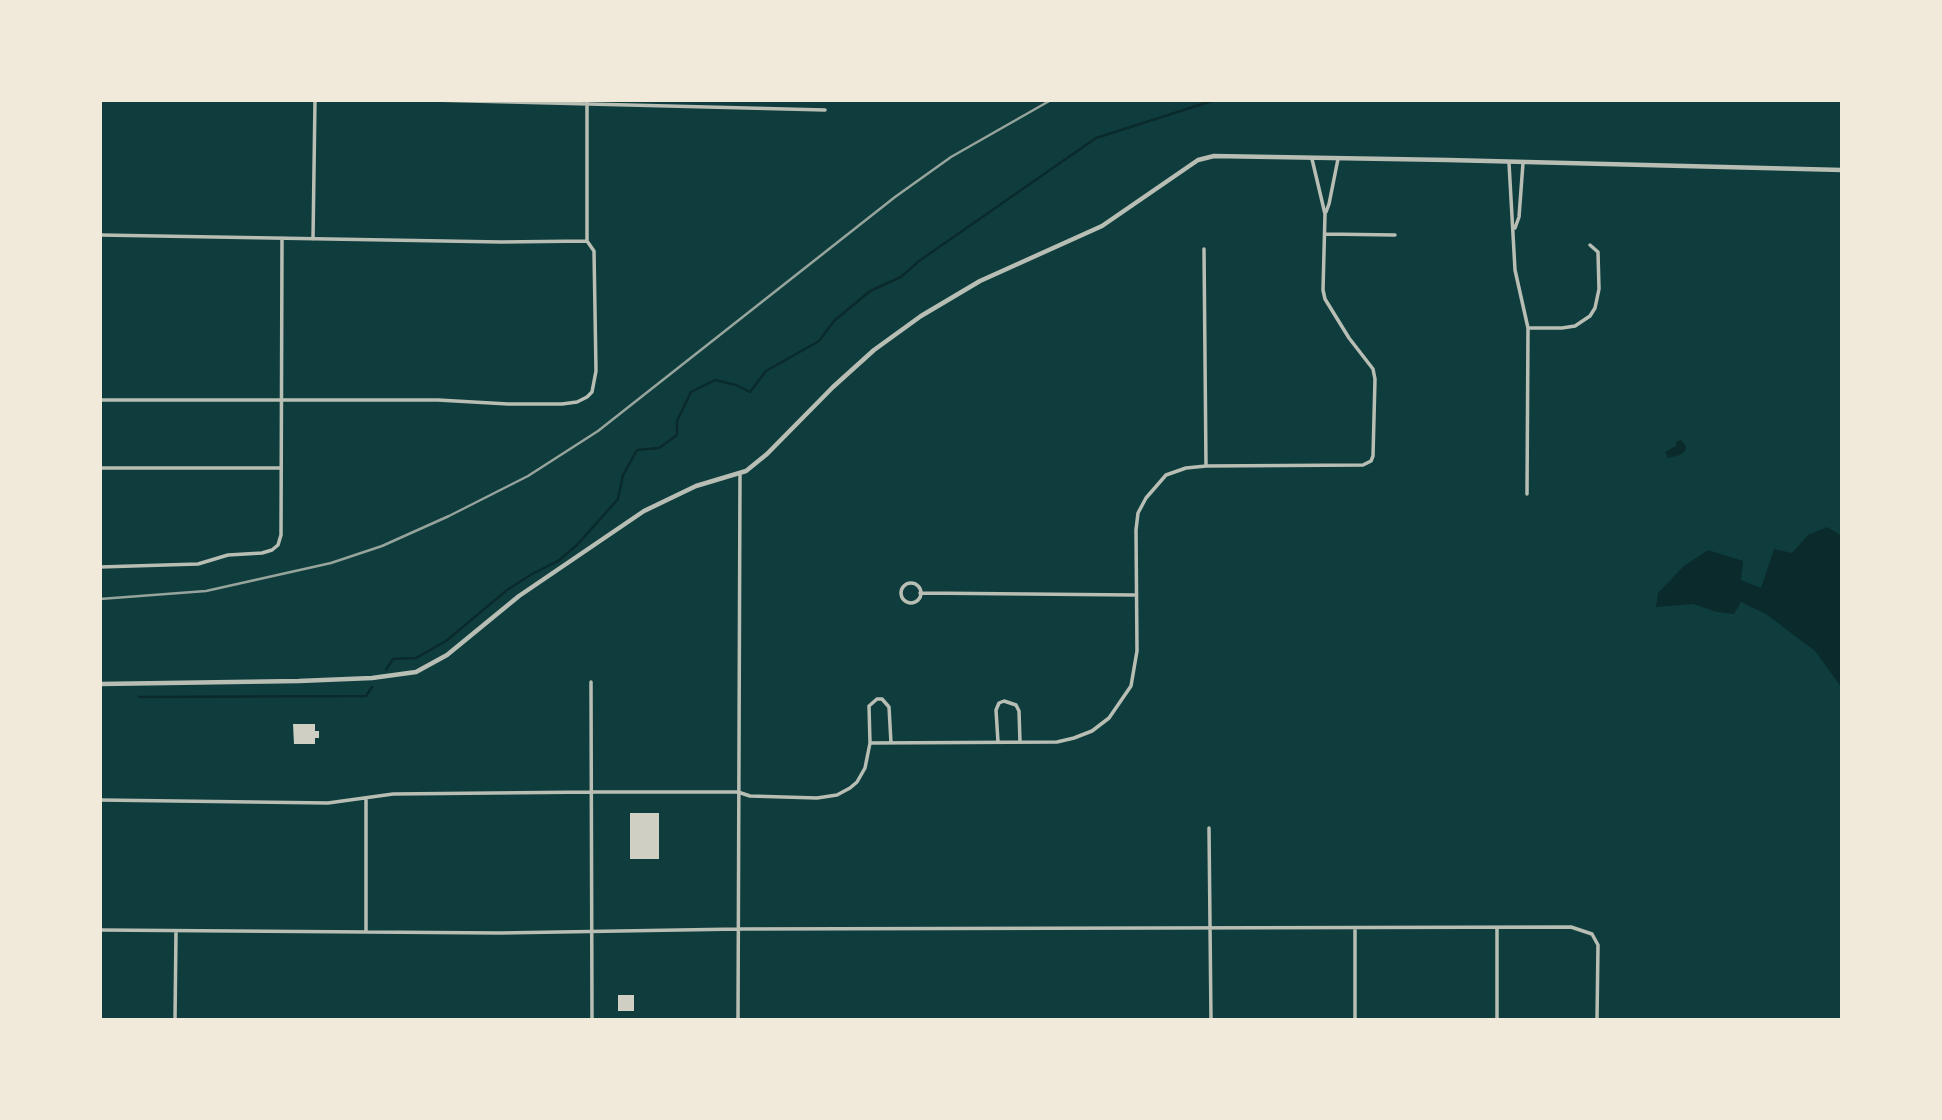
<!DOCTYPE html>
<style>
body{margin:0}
#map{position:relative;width:1942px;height:1120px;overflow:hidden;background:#0f3d3e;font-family:Merriweather,serif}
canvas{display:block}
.frame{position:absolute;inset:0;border:102px solid #f1e9da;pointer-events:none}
</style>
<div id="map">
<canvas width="1942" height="1120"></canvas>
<div class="frame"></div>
</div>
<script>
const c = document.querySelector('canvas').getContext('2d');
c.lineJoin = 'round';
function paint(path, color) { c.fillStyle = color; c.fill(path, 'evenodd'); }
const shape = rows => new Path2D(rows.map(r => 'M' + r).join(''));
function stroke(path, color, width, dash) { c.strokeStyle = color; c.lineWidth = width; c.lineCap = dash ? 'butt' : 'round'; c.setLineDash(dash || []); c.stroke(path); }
const water = shape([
 [1681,440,1686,446,1685,451,1680,455,1668,458,1665,452,1676,446,1676,442],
 [1827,527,1842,536,1842,688,1815,651,1766,614,1741,602,1734,614,1717,612,1693,604,1656,607,1658,593,1684,566,1708,550,1743,561,1741,580,1761,588,1774,549,1792,553,1808,535]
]);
const stream = shape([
 [386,670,393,659,416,658,446,641,507,590,532,574,558,561,577,545,618,499,623,475,637,450,659,448,677,435,677,421,691,392,715,380,736,385,750,392,766,371,819,341,834,321,870,291,901,277,919,261,1096,138,1215,100],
 [139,697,366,696,372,687]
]);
const building = shape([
 [293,724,315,724,315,731,319,731,319,738,315,738,315,744,294,744],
 [630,813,659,813,659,859,630,859],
 [618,995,634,995,634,1011,618,1011]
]);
const minor = shape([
 [432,100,825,110],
 [1509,163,1515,270,1528,328,1527,494],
 [1326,212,1329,204,1338,159],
 [1515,228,1519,217,1523,163],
 [1325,234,1395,235],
 [100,235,501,242,587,241],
 [313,239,315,100],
 [1204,249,1206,466],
 [1528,328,1562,328,1575,326,1590,316,1595,308,1599,289,1598,252,1590,245],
 [100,400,438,400,508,404,562,404,577,402,587,397,592,392,596,371,594,251,587,241,587,100],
 [100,468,281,468],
 [100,567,198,564,228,555,262,553,272,550,278,545,281,535,282,238],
 '901 593a10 10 0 1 1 20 0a10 10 0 1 1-20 0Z',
 [920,593,1134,595],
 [591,682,592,1020],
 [998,742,996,710,999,703,1004,701,1016,705,1019,711,1020,742],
 [870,743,1057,742,1074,738,1092,731,1109,718,1131,686,1137,651,1136,530,1138,513,1146,498,1166,475,1186,468,1206,466,1363,465,1371,461,1373,456,1375,379,1373,369,1349,338,1325,299,1323,290,1325,214,1312,159],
 [366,798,366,932],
 [100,800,328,803,393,794,593,792,738,792,750,796,817,798,837,795,850,788,857,782,865,768,870,743,869,706,877,699,882,699,889,707,891,743],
 [1209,828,1211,1020],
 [1355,928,1355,1020],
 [1497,928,1497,1020],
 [100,930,500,933,739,929,1571,927,1592,934,1598,945,1597,1020],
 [175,1020,176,931],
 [738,1020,740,474]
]);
const tertiary = shape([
 [100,684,299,681,372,678,416,672,447,655,519,596,644,511,696,486,746,471,767,454,833,387,874,350,921,316,980,281,1102,226,1198,160,1214,156,1448,160,1842,170]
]);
const rail = shape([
 [100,599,206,591,331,563,382,546,449,516,528,476,598,431,895,197,951,157,1051,100]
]);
paint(water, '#0a2a2b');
stroke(stream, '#0a2a2b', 2.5);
paint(building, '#cfcfc3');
stroke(minor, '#b8beb3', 3.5);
stroke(tertiary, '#b8beb3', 4.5);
stroke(rail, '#97a49c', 2.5);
</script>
